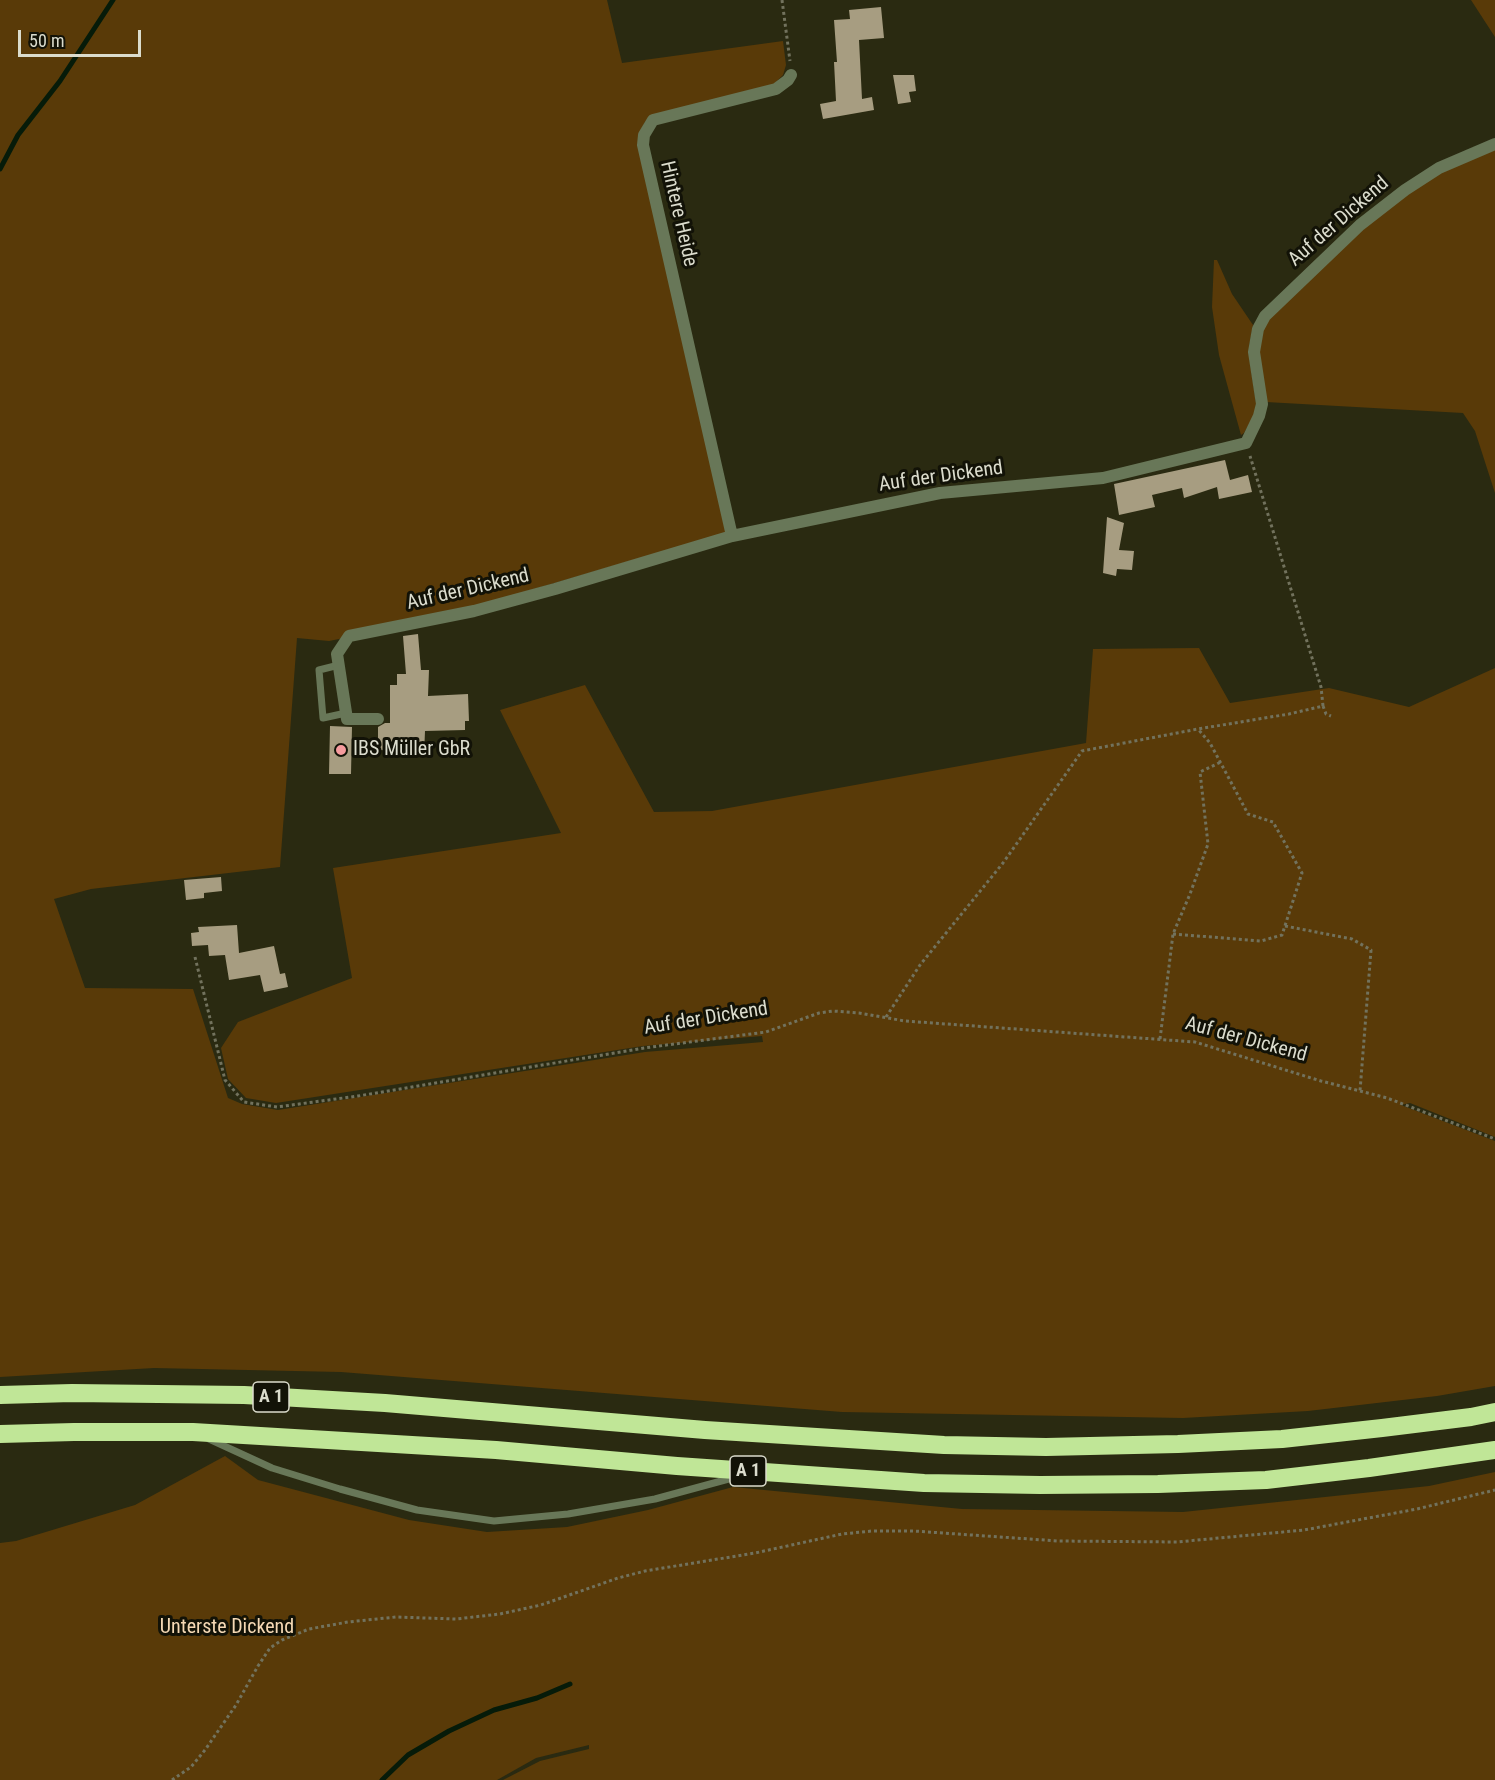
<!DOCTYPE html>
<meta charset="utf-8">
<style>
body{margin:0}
#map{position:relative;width:1495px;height:1780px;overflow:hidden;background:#2a2a11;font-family:"Roboto Condensed",sans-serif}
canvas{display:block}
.scale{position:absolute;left:18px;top:30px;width:123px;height:27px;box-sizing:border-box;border:3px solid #dbdccd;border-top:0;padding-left:8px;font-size:18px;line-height:21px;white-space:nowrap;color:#dbdccd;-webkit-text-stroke:4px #121207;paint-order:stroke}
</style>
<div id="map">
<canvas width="1495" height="1780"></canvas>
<div class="scale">50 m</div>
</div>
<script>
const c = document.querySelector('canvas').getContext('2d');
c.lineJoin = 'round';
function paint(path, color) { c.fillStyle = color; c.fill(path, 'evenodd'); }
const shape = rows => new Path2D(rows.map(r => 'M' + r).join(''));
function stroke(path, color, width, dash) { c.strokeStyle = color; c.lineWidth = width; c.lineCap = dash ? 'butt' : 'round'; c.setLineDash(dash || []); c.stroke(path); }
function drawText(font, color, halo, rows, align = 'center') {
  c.font = font + ' "Roboto Condensed",sans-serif'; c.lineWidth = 6; c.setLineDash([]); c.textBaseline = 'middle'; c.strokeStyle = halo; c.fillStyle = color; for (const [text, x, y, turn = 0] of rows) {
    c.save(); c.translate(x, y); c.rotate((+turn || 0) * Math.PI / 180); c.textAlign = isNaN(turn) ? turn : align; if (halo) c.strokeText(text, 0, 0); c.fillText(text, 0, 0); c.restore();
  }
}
const green = shape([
 [0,0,607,0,622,63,783,41,786,65,783,75,772,86,645,122,638,136,726,533,493,601,494,608,329,641,297,638,280,867,91,889,54,899,85,988,193,989,228,1098,242,1104,278,1110,645,1052,763,1042,762,1036,643,1046,276,1103,246,1098,228,1079,221,1048,238,1022,352,978,333,868,561,833,500,710,585,685,654,812,712,811,1086,743,1093,649,1199,648,1230,703,1329,688,1409,707,1495,668,1495,1137,1410,1103,1401,1105,1495,1141,1495,1386,1437,1396,1308,1411,1183,1418,842,1412,341,1372,154,1368,0,1377],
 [1471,0,1495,0,1495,37],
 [1495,147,1495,493,1475,431,1463,413,1266,402,1258,355,1263,327,1271,314,1380,214,1444,169],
 [1214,260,1217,260,1232,294,1253,325,1249,347,1250,363,1256,403,1255,414,1244,433,1241,435,1219,355,1212,307],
 [225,1456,258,1480,409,1520,487,1532,567,1527,648,1510,733,1487,962,1509,1183,1512,1429,1486,1495,1472,1495,1780,503,1780,540,1761,589,1749,589,1745,536,1758,497,1780,0,1780,0,1543,16,1541,135,1505]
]);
const stream = shape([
 [0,169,18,135,60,81,113,0],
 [382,1780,408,1755,449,1731,494,1710,537,1698,570,1684]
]);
const building = shape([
 [881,7,884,38,859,40,862,99,872,97,874,110,823,119,820,104,836,101,834,62,837,62,834,20,850,19,849,10],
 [893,75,914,75,916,91,909,92,911,102,898,104],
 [1225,460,1230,480,1248,475,1252,492,1219,499,1217,487,1184,498,1182,488,1152,495,1155,507,1119,515,1114,484],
 [1107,517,1124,523,1119,550,1134,551,1132,570,1117,569,1116,576,1103,573],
 [418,634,421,670,429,670,428,696,468,694,469,721,465,721,465,730,425,731,424,756,406,755,406,751,378,750,378,727,385,723,390,723,390,685,397,685,397,674,406,674,403,636],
 [330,726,352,727,351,774,329,774],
 [221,877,222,891,204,893,204,898,186,900,184,880],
 [237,925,239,953,274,946,280,974,285,973,288,987,264,992,260,975,229,980,225,955,209,956,208,945,192,946,191,933,199,932,198,927]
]);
const path = shape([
 [782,0,790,61],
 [1323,706,1326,714,1331,716],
 [1285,926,1352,939,1371,950,1360,1091],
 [1173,934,1261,941,1282,935,1302,873,1273,822,1248,814,1210,743,1198,729],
 [195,957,225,1080,244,1102,277,1107,358,1096,644,1048,766,1032,819,1013,833,1011,859,1013,905,1021,1195,1042,1321,1081,1387,1098,1495,1139],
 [886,1017,920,965,1003,863,1082,751,1198,729,1289,714,1323,706,1321,687,1250,456],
 [1160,1039,1173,934,1190,894,1208,844,1200,772,1221,762],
 [172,1780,191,1767,205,1750,236,1705,258,1666,270,1648,282,1640,309,1629,348,1622,396,1617,456,1619,500,1614,541,1605,618,1578,645,1571,755,1553,842,1534,872,1531,914,1531,1058,1541,1177,1542,1304,1530,1417,1509,1495,1490]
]);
const lane = shape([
 [339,665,319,670,323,718,346,713],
 [209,1439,272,1468,340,1489,417,1510,494,1521,568,1514,655,1499,736,1477]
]);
const street = shape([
 [732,536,643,145,644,135,653,120,776,89,788,80,791,75],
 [378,719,347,719,337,654,349,636,474,611,555,589,732,536,940,493,1103,478,1246,443,1259,416,1262,404,1254,352,1258,329,1265,316,1360,225,1405,190,1439,168,1495,144]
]);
const highway = shape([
 [0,1395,72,1393,244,1395,385,1403,705,1430,944,1445,1046,1447,1178,1444,1282,1439,1382,1428,1471,1417,1495,1412],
 [0,1434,74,1432,193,1432,496,1450,677,1466,924,1483,1040,1485,1158,1484,1266,1480,1369,1468,1495,1450]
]);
const markers = [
 [341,750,6,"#f59b9e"]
];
const shields = [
 [271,1397,36],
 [748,1471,36]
];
const shieldNames = [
 ["A 1",271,1397],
 ["A 1",748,1471]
];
const streetNames = [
 ["Hintere Heide",678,214,77],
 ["Auf der Dickend",1339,222,-41],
 ["Auf der Dickend",941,477,-8],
 ["Auf der Dickend",468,590,-13],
 ["Auf der Dickend",706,1019,-9],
 ["Auf der Dickend",1246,1040,15]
];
const poiNames = [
 ["IBS Müller GbR",353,750]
];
const parkNames = [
 ["Unterste Dickend",227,1628]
];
paint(green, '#593a08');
stroke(stream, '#061b09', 5);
paint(building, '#a79d81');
stroke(path, '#72725d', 3, [3, 3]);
stroke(lane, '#687758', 7);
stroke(street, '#687758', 12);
stroke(highway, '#c0e697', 18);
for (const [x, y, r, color] of markers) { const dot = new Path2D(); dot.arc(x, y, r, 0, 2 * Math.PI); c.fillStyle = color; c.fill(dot); stroke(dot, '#121207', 2); }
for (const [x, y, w] of shields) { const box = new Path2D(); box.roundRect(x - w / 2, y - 15, w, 30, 4.5); c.fillStyle = '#121207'; c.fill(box); stroke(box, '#dbdccd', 1.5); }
drawText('bold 18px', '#dbdccd', null, shieldNames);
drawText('20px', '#dbdccd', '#121207', streetNames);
drawText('20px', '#dbdccd', '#121207', poiNames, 'left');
drawText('20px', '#f5d9b5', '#121207', parkNames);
</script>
